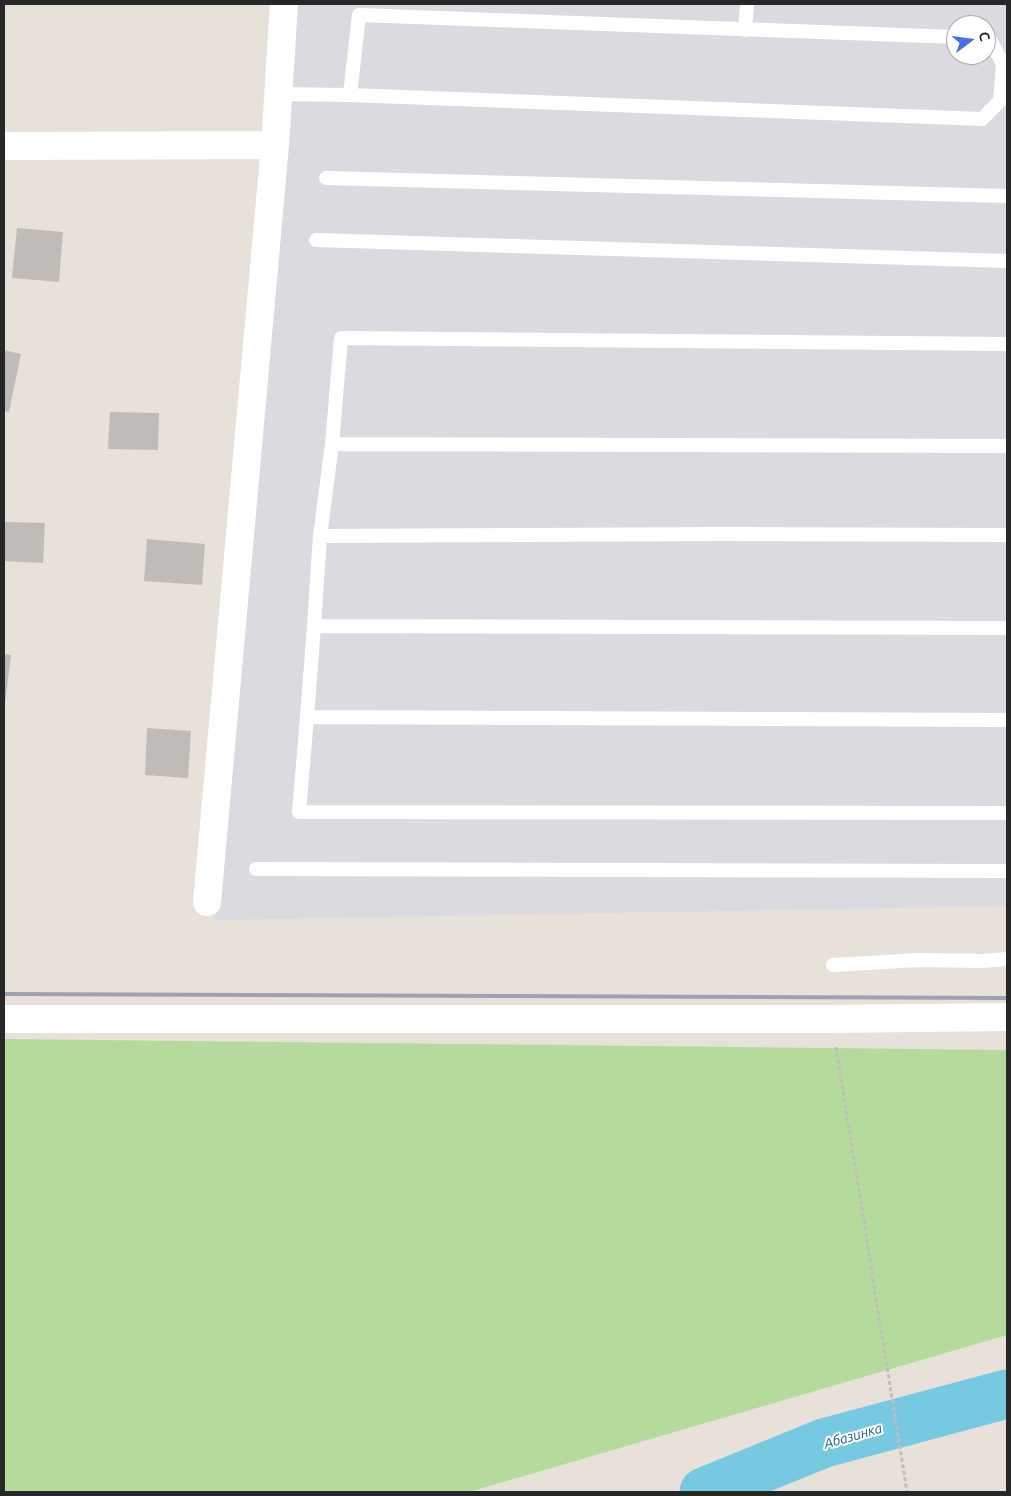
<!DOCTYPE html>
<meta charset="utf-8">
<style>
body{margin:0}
#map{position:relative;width:1011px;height:1496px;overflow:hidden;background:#e8e1da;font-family:Ubuntu,sans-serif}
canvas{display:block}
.frame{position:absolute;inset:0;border:5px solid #272727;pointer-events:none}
.north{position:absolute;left:946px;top:15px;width:50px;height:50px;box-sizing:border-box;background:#fff;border:1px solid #a9a9a9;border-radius:50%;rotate:75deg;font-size:14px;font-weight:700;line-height:20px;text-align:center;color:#272727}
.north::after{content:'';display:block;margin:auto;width:18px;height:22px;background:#496ee6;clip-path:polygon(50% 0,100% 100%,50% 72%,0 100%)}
</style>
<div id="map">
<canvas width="1011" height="1496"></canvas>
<div class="frame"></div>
<div class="north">С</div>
</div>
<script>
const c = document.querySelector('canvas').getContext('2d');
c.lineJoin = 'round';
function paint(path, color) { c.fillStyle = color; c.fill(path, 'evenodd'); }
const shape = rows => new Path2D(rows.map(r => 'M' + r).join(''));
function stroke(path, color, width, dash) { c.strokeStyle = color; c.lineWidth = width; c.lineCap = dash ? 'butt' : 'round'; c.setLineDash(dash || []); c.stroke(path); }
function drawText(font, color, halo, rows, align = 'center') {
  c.font = font + ' Ubuntu,sans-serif'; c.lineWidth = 4; c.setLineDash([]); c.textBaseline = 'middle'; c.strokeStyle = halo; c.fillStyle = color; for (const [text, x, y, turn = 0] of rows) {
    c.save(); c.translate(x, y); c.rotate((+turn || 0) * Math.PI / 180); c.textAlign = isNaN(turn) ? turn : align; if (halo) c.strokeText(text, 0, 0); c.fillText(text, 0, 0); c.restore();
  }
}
const industrial = shape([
 [296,4,1007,4,1007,906,215,920],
 [956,25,986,25,986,55,956,55]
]);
const green = shape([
 [4,1039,1007,1050,1007,1335,469,1492,4,1492]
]);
const river = shape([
 [704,1492,824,1443,1007,1394]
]);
const building = shape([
 [17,228,63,232,59,282,12,278],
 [4,350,21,354,9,412,4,411],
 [110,412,159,413,158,450,108,449],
 [4,522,45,523,43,563,4,561],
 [147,539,205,544,202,585,144,581],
 [4,654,11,655,5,705,4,705],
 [147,728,191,731,188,778,145,775]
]);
const path = shape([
 [836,1047,907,1492]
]);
const lane = shape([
 [745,30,747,4],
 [956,37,359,15,350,95,982,119,1000,101,1003,64,988,36,986,36],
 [278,94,350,95],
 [326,178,1007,196],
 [316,240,1007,261],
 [1007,344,341,338,332,444,1007,446],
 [332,444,320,536,723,534,1007,535],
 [314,626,320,536],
 [307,717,314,626,1007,628],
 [1007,720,307,717,299,812,1007,813],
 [256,869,1007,871],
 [833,965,919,960,982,961,1007,959]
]);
const street = shape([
 [4,146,275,145],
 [207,902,275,145,284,4],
 [4,1019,831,1019,1007,1017]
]);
const rail = shape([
 [4,994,1007,998]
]);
const waterNames = [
 ["Абазинка",853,1436,-16]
];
paint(industrial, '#dcdae1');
paint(green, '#b4da9c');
stroke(river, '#77c9e1', 49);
paint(building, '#c1bbb7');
stroke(path, '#bebebe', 3, [4, 2.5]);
stroke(lane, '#fff', 14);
stroke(street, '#fff', 28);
stroke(rail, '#9ea1b0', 4);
drawText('italic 14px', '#1b6788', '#fff', waterNames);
</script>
